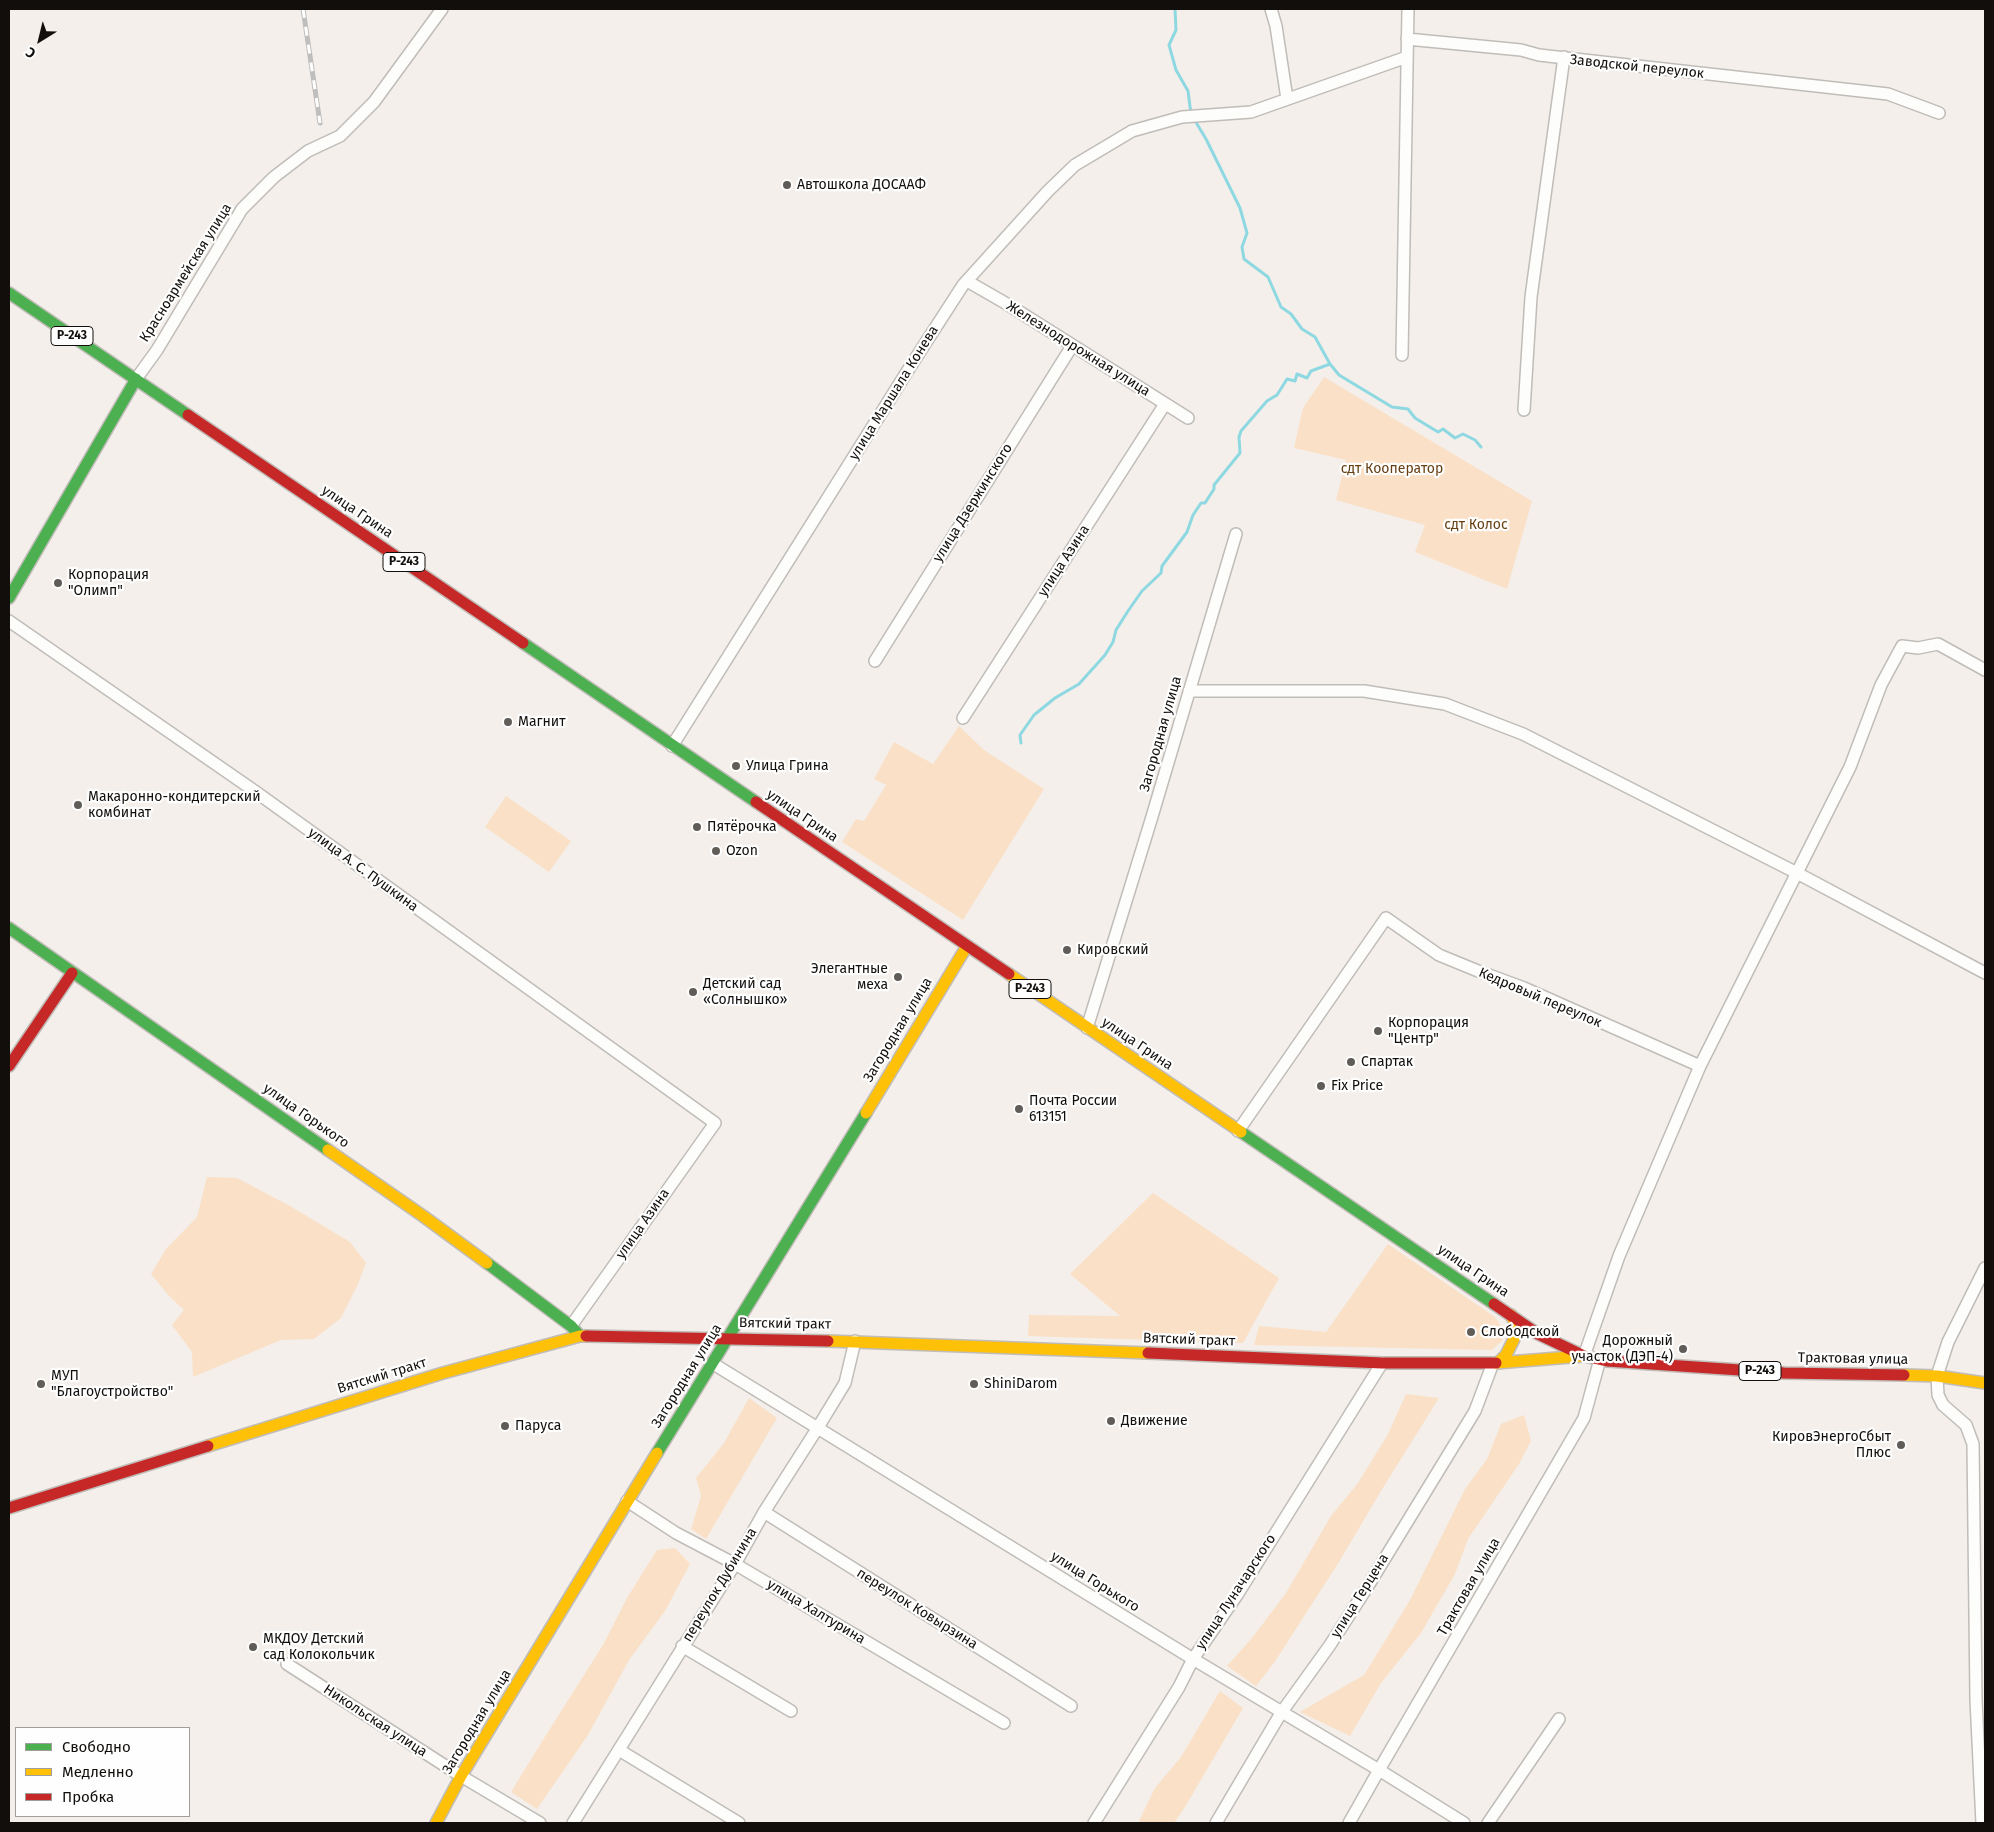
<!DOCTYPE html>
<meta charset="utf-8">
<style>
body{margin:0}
#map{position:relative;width:1994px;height:1832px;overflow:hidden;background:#f4efea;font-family:"Fira Sans",sans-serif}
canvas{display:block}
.frame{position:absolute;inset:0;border:10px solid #110e0b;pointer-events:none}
.legend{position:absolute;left:15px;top:1727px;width:175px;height:90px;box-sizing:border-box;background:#fefefe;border:1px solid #9f9e9d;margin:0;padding:6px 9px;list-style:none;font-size:15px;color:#110e0b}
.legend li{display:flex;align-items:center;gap:10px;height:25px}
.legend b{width:25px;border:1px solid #9f9e9d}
.north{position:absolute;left:15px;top:15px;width:50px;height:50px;-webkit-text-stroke:4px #fefefe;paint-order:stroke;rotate:216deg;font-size:14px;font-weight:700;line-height:20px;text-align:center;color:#110e0b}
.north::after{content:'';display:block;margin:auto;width:18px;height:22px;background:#110e0b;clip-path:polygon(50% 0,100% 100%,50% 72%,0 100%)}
</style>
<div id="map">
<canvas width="1994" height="1832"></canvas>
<div class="frame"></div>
<ul class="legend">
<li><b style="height:6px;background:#4caf50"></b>Свободно</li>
<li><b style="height:6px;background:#ffc107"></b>Медленно</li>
<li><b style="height:6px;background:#c62828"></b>Пробка</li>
</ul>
<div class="north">С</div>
</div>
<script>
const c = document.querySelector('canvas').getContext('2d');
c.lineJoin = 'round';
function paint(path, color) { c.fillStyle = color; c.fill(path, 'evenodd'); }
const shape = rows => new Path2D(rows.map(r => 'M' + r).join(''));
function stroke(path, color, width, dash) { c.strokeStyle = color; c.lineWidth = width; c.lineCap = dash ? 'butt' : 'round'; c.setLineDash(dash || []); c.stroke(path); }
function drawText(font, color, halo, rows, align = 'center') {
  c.font = font + ' "Fira Sans",sans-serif'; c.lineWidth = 4.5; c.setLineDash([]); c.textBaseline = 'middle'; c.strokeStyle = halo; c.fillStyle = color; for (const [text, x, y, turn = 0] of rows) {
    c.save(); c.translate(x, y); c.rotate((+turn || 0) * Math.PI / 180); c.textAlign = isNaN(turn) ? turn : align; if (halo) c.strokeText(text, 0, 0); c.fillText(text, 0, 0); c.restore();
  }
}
const green = shape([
 [1324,377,1532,501,1507,589,1415,552,1425,525,1336,500,1346,460,1294,448,1303,408],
 [959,726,984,750,1044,789,963,920,842,842,856,819,864,821,886,785,874,779,894,742,933,764],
 [506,796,571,841,549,872,485,827],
 [207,1177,237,1178,290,1206,350,1242,366,1263,358,1284,341,1318,314,1339,281,1340,193,1377,192,1352,172,1325,184,1310,169,1296,151,1274,166,1249,197,1217],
 [1153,1193,1279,1278,1243,1343,1028,1336,1029,1315,1120,1316,1070,1274],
 [1388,1244,1495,1317,1504,1330,1502,1341,1492,1350,1254,1345,1259,1326,1326,1332],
 [1406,1394,1439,1398,1381,1491,1339,1562,1274,1663,1256,1686,1227,1666,1252,1638,1286,1593,1331,1516,1358,1483,1388,1434],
 [749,1398,777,1418,706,1539,691,1529,701,1496,696,1478,724,1443],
 [1524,1415,1531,1441,1519,1464,1468,1539,1455,1574,1421,1633,1381,1683,1350,1736,1300,1712,1364,1675,1410,1600,1465,1489,1487,1459,1501,1424],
 [675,1548,690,1564,665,1611,629,1660,588,1735,537,1809,511,1792,546,1735,603,1645,627,1598,657,1550],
 [1220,1691,1243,1708,1185,1807,1174,1823,1138,1823,1155,1788,1181,1757]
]);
const stream = shape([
 [1175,9,1176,30,1169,45,1176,70,1188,91,1191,114],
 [1194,119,1206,139,1240,208,1247,233,1242,247,1244,259,1268,277,1281,307,1291,314,1302,329,1315,337,1330,364,1339,375,1392,407,1408,409,1415,418,1438,432,1443,429,1455,438,1463,434,1475,440,1481,447],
 [1021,743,1020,735,1034,715,1055,698,1079,684,1105,655,1113,642,1116,630,1128,611,1142,591,1161,573,1162,566,1187,532,1193,515,1201,503,1205,503,1214,489,1214,485,1240,453,1239,437,1241,431,1267,401,1277,395,1287,379,1295,381,1297,374,1307,378,1311,371,1330,364]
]);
const street = shape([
 [1271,9,1276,26,1287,99],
 [1407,39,1521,50,1539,55,1888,94,1939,113],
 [967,281,1007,304,1188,418],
 [1402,355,1408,9],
 [136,379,157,350,242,209,274,177,308,151,340,136,374,102,442,9],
 [1524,410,1531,297,1564,57],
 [9,621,256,792,715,1123,571,1326],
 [875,661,1072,346],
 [1189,691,1364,691,1445,704,1523,734,1797,873,1985,973],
 [963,718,1165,404],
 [672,746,910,367,963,285,1048,191,1075,165,1132,131,1182,117,1251,112,1407,57],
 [1087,1028,1151,820,1236,534],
 [1238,1131,1386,918,1439,955,1478,971,1524,988,1700,1066],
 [1584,1356,1619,1256,1700,1066,1850,767,1881,685,1902,646,1918,648,1938,644,1985,670],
 [712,1363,1193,1659,1379,1770,1464,1823],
 [627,1501,676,1533,735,1564,1004,1723],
 [764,1512,1071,1706],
 [682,1646,791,1711],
 [287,1664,461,1776,540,1823],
 [619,1750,739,1823],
 [573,1823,735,1564,764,1512,817,1429,845,1383,855,1341],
 [1094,1823,1179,1687,1193,1659,1237,1595,1382,1363],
 [1216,1823,1281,1713,1330,1645,1368,1586,1475,1411,1493,1363],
 [1349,1823,1379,1770,1584,1418,1600,1359],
 [1488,1823,1559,1719],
 [1982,1823,1976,1700,1973,1444,1966,1425,1943,1405,1938,1395,1937,1376,1948,1342,1985,1268]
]);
const fast = shape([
 [9,293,188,415],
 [9,598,136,379],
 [523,643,756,802],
 [9,928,328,1150],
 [1241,1132,1494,1304],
 [487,1263,571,1326,580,1336],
 [657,1453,866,1113]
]);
const slow = shape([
 [1009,974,1241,1132],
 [866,1113,967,946],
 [328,1150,423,1216,487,1263],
 [828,1341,1148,1353],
 [1499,1362,1506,1355,1514,1339,1515,1323,1511,1315],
 [1496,1363,1583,1356],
 [1904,1375,1937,1376,1985,1383],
 [208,1446,443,1373,580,1336,586,1336],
 [436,1823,461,1776,657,1453]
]);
const jam = shape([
 [188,415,523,643],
 [756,802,1009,974],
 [9,1066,72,973],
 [1494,1304,1538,1334,1584,1356,1607,1361,1784,1373,1904,1375],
 [586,1336,828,1341],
 [1148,1353,1382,1363,1496,1363],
 [9,1508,208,1446]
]);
const rail = shape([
 [303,9,320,123]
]);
const markers = [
 [787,185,5,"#605d59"],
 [58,583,5,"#605d59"],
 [508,722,5,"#605d59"],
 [736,766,5,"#605d59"],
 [78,805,5,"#605d59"],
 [697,827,5,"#605d59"],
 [716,851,5,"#605d59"],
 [1067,950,5,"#605d59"],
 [898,977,5,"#605d59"],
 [693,992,5,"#605d59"],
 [1378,1031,5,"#605d59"],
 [1351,1062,5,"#605d59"],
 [1321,1086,5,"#605d59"],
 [1019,1109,5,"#605d59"],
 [1471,1332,5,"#605d59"],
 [1683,1349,5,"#605d59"],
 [41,1384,5,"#605d59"],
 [974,1384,5,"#605d59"],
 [1111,1421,5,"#605d59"],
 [505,1426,5,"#605d59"],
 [1901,1445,5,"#605d59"],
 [253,1647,5,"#605d59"]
];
const shields = [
 [72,336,42],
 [404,562,42],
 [1030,989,42],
 [1760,1371,42]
];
const shieldNames = [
 ["Р-243",72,336],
 ["Р-243",404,562],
 ["Р-243",1030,989],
 ["Р-243",1760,1371]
];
const streetNames = [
 ["Заводской переулок",1637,67,6],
 ["Красноармейская улица",186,273,-58],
 ["Железнодорожная улица",1078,349,32],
 ["улица Маршала Конева",894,393,-58],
 ["улица Дзержинского",973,503,-58],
 ["улица Грина",357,512,34],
 ["улица Азина",1064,561,-57],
 ["Загородная улица",1161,734,-74],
 ["улица Грина",802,816,34],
 ["улица А. С. Пушкина",363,870,36],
 ["Кедровый переулок",1540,998,23],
 ["Загородная улица",898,1030,-59],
 ["улица Грина",1137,1044,34],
 ["улица Горького",306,1116,35],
 ["улица Азина",643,1224,-55],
 ["улица Грина",1473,1271,34],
 ["Вятский тракт",785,1324,1],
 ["Вятский тракт",1189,1340,2],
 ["Трактовая улица",1853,1359,1],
 ["Вятский тракт",382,1376,-17],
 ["Загородная улица",687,1376,-58],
 ["улица Горького",1095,1582,32],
 ["переулок Дубинина",720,1585,-59],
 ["Трактовая улица",1469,1587,-60],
 ["улица Луначарского",1236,1592,-57],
 ["улица Герцена",1360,1596,-58],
 ["переулок Ковырзина",917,1609,32],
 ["улица Халтурина",816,1612,31],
 ["Никольская улица",375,1721,33],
 ["Загородная улица",477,1722,-59]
];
const poiNames = [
 ["Автошкола ДОСААФ",797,185],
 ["Корпорация",68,575],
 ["\"Олимп\"",68,591],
 ["Магнит",518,722],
 ["Улица Грина",746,766],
 ["Макаронно-кондитерский",88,797],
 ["комбинат",88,813],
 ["Пятёрочка",707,827],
 ["Ozon",726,851],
 ["Кировский",1077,950],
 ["Элегантные",888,969,"right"],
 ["меха",888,985,"right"],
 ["Детский сад",703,984],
 ["«Солнышко»",703,1000],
 ["Корпорация",1388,1023],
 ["\"Центр\"",1388,1039],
 ["Спартак",1361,1062],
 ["Fix Price",1331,1086],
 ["Почта России",1029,1101],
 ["613151",1029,1117],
 ["Слободской",1481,1332],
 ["Дорожный",1673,1341,"right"],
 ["участок (ДЭП-4)",1673,1357,"right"],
 ["МУП",51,1376],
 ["\"Благоустройство\"",51,1392],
 ["ShiniDarom",984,1384],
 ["Движение",1121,1421],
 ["Паруса",515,1426],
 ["КировЭнергоСбыт",1891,1437,"right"],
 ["Плюс",1891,1453,"right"],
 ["МКДОУ Детский",263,1639],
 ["сад Колокольчик",263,1655]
];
const parkNames = [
 ["сдт Кооператор",1392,469],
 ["сдт Колос",1476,525]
];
paint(green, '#fae0c7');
stroke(stream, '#8ed8e2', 3);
stroke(street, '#c0bcb8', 14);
stroke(fast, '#c0bcb8', 14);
stroke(slow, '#c0bcb8', 14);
stroke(jam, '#c0bcb8', 14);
stroke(street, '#fdfdfc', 11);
stroke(fast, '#4caf50', 11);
stroke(slow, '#ffc107', 11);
stroke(jam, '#c62828', 11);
stroke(rail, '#bfbebd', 5);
stroke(rail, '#fefefe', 3, [9]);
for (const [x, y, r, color] of markers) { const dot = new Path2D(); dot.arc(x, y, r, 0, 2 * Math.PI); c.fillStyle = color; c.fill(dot); stroke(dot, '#fefefe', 2); }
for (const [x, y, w] of shields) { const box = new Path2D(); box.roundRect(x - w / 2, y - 9.5, w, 19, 4); c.fillStyle = '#fefefe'; c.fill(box); stroke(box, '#110e0b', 1); }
drawText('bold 12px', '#110e0b', null, shieldNames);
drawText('14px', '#110e0b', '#fefefe', streetNames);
drawText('14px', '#110e0b', '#fefefe', poiNames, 'left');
drawText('14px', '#663f13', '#fefefe', parkNames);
</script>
